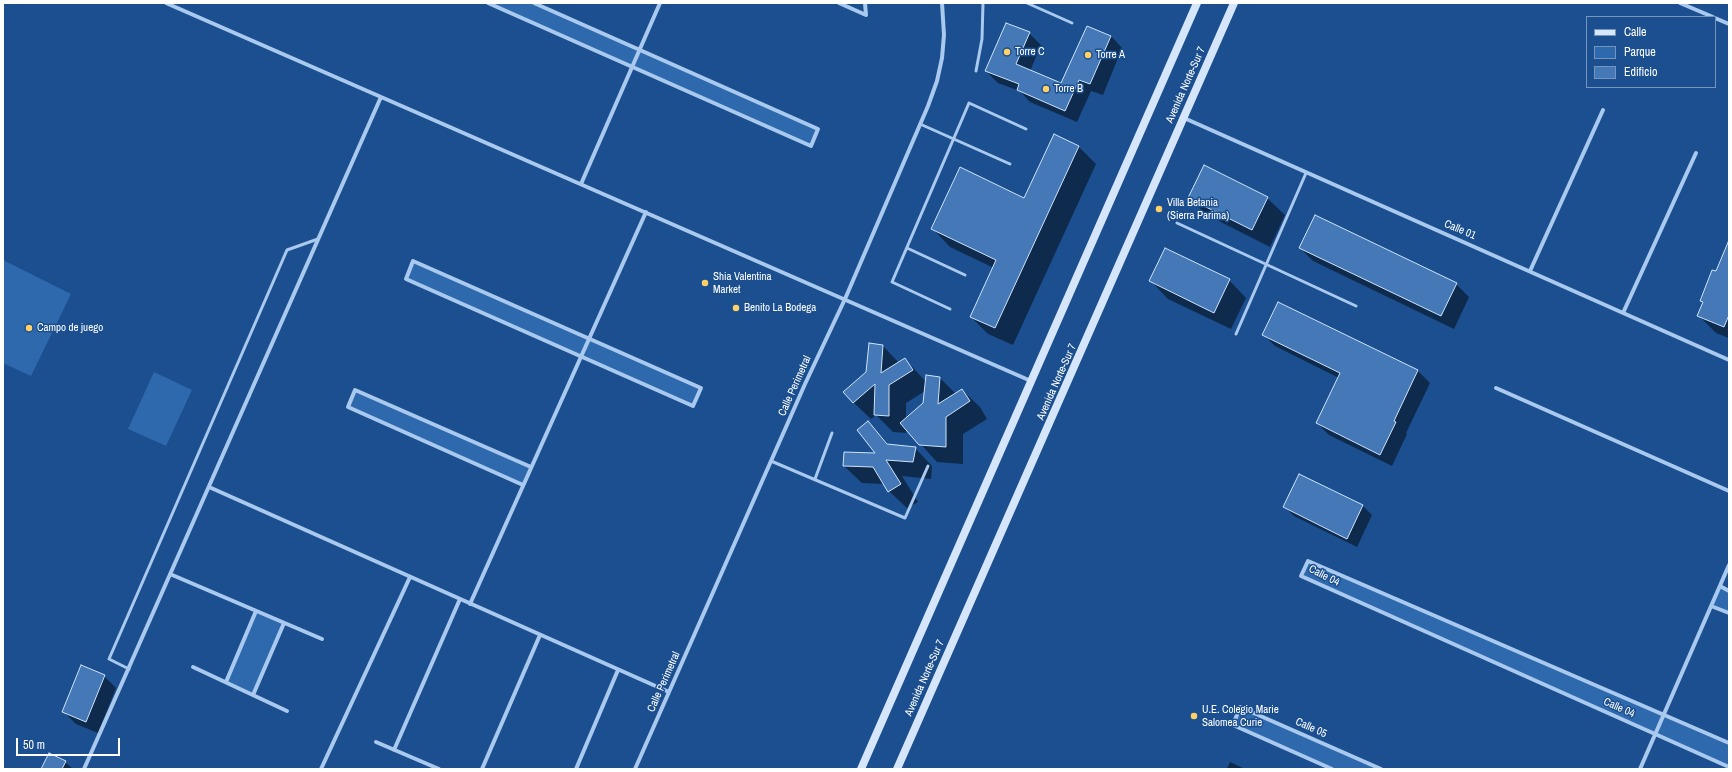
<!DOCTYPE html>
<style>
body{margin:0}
#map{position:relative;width:1732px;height:772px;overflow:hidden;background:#1b4f8f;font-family:"Archivo Narrow",sans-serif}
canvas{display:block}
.frame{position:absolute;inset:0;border:4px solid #fff;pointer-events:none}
.legend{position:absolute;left:1586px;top:16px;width:130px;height:72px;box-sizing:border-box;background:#1b4f8f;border:1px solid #7695bc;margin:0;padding:5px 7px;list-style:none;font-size:12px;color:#fff}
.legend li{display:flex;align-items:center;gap:8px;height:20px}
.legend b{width:20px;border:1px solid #7695bc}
.scale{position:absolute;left:16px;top:738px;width:104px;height:18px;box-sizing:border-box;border:2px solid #fff;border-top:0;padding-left:5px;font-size:12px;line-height:14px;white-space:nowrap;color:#fff;-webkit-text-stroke:3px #1b4f8f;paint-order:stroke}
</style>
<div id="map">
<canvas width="1732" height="772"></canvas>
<div class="frame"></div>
<ul class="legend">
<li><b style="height:5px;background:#d6e6fa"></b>Calle</li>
<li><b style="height:11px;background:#2e69ad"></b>Parque</li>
<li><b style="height:11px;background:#4478b7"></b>Edificio</li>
</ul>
<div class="scale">50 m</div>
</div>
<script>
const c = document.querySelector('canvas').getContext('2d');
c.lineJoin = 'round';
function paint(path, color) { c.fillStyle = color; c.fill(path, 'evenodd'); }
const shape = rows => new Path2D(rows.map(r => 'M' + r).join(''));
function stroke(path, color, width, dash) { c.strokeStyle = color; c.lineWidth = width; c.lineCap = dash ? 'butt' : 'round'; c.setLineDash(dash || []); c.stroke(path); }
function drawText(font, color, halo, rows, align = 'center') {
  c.font = font + ' "Archivo Narrow",sans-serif'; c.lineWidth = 3; c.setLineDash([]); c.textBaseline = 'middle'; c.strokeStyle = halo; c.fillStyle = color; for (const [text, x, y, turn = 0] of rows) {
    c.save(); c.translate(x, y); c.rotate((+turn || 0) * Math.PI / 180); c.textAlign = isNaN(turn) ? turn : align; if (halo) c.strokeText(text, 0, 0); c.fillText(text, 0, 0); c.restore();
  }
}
const green = shape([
 [488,3,534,3,818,129,811,146],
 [3,260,71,294,31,376,3,363],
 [413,261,701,388,693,406,406,279],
 [154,372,192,390,166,446,128,429],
 [355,390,531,467,523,485,348,407],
 [1308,561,1729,743,1729,767,1301,576],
 [1720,587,1729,591,1729,613,1712,605],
 [256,611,284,623,253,695,226,682],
 [1240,707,1381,769,1332,769,1233,725]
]);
const shadow = shape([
 [1029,33,1041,45,1030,71,1062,85,1111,36,1122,48,1103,95,1091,91,1077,122,1030,102,1020,91,998,83,986,71],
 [1078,146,1096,164,1013,345,988,334,971,317,994,268,950,247,933,229,1024,200],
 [1189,198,1267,198,1285,215,1270,247,1207,215],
 [1729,242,1729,338,1716,333,1698,315,1703,303,1701,301,1716,273],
 [1300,248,1456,284,1469,297,1454,329,1313,261],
 [1229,280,1246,298,1231,329,1168,299,1151,281],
 [1278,303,1418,371,1430,383,1406,433,1407,434,1392,466,1329,435,1317,423,1339,378,1275,346,1263,334],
 [870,345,883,346,899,363,905,359,926,382,927,376,940,378,956,394,962,390,980,407,987,419,963,434,963,464,937,462,906,428,906,433,893,432,876,415,871,419,853,402,867,372],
 [925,391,924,404,906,419,906,403],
 [868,422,890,446,915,448,932,466,931,479,902,476,918,502,907,508,889,491,885,484,862,483,844,466,877,454],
 [1299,476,1363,506,1372,515,1357,547,1294,516,1285,507],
 [104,676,116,688,98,733,76,724,64,712],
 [65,762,73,769,42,769],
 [1230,762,1245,769,1227,769]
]);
const building = shape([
 [1006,23,1030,32,1016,64,1061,83,1087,26,1111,36,1090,84,1079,80,1065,111,1017,90,1019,84,985,71,1006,23],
 [1054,134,1079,146,995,328,970,317,996,260,931,229,960,167,1024,198,1054,134],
 [1204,165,1268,197,1252,230,1188,198,1204,165],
 [1315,215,1457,283,1441,316,1299,248,1315,215],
 [1729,240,1729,315,1724,327,1697,316,1703,302,1700,301,1712,270,1716,271,1729,240],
 [1165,248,1230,279,1214,313,1149,281,1165,248],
 [1278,302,1418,370,1394,421,1396,422,1380,455,1316,423,1340,373,1262,335,1278,302],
 [869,343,883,345,881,373,905,358,913,370,889,385,889,416,874,415,875,384,853,403,843,392,866,372,869,343],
 [926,375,940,377,938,404,962,389,970,401,946,417,946,447,919,445,900,423,923,403,926,375],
 [868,421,887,444,916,447,913,462,886,460,901,484,888,492,873,467,843,466,844,452,875,453,857,430,868,421],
 [1299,474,1363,505,1347,539,1283,507,1299,474],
 [81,665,105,675,86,722,62,712,81,665],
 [49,753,66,761,62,769,41,769,49,753]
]);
const service = shape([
 [1027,3,1072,23],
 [976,71,982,39,983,3],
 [920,124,1010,164],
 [1177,223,1356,306],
 [907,248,965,275],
 [950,309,892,282,969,103,1026,129],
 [1236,334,1306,173],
 [771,461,905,518,928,466],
 [815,479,832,433],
 [129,669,109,659,287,250,318,239]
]);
const minor = shape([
 [166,3,1031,381],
 [488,3,811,146,818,129,534,3],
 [839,3,866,15,865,3],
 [1680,3,1713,17],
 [1715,18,1729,24],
 [1184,118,1729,360],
 [581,184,660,3],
 [413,261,701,388,693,406,406,279,413,261],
 [1530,271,1603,110],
 [1623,313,1696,153],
 [1496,388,1729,491],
 [523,485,348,407,355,390,531,467],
 [209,487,669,692],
 [170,574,322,639],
 [1720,586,1729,591],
 [470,604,646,212],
 [1711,606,1729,613],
 [193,667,287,711],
 [226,682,256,611],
 [253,695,284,623],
 [376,742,439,769],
 [1729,743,1308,561,1301,576,1729,767],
 [394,750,460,599],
 [84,769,381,97],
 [321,769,410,577],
 [482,769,540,635],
 [576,769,618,670],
 [635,769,805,384,845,299,928,106,937,81,942,58,944,35,942,3],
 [1332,769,1233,725,1240,707,1381,769],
 [1640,769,1729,565]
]);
const secondary = shape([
 [861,769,1197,3],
 [897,769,1234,3]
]);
const markers = [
 [1007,52,4,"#ffd166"],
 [1088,55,4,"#ffd166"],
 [1046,89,4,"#ffd166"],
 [1159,209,4,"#ffd166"],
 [705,283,4,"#ffd166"],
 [736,308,4,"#ffd166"],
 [29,328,4,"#ffd166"],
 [1194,716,4,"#ffd166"]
];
const poiNames = [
 ["Torre C",1015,52],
 ["Torre A",1096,55],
 ["Torre B",1054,89],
 ["Villa Betania",1167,203],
 ["(Sierra Parima)",1167,216],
 ["Shia Valentina",713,277],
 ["Market",713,290],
 ["Benito La Bodega",744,308],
 ["Campo de juego",37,328],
 ["U.E. Colegio Marie",1202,710],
 ["Salomea Curie",1202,723]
];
const streetNames = [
 ["Avenida Norte-Sur 7",1186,85,-66],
 ["Calle 01",1460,230,23],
 ["Avenida Norte-Sur 7",1057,382,-66],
 ["Calle Perimetral",795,386,-66],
 ["Calle 04",1324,576,27],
 ["Avenida Norte-Sur 7",925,678,-66],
 ["Calle Perimetral",664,682,-66],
 ["Calle 04",1619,708,24],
 ["Calle 05",1311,728,24]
];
paint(green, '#2e69ad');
paint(shadow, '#0007');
paint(building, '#4478b7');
stroke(building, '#cfe3fa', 1);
stroke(service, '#a9c9ee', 3);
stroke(minor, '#a9c9ee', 4);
stroke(secondary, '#d6e6fa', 8);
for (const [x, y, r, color] of markers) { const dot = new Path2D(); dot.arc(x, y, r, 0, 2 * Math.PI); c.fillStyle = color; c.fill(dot); stroke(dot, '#1b4f8f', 1.5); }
drawText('11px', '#fff', '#1b4f8f', poiNames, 'left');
drawText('11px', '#fff', '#1b4f8f', streetNames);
</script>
